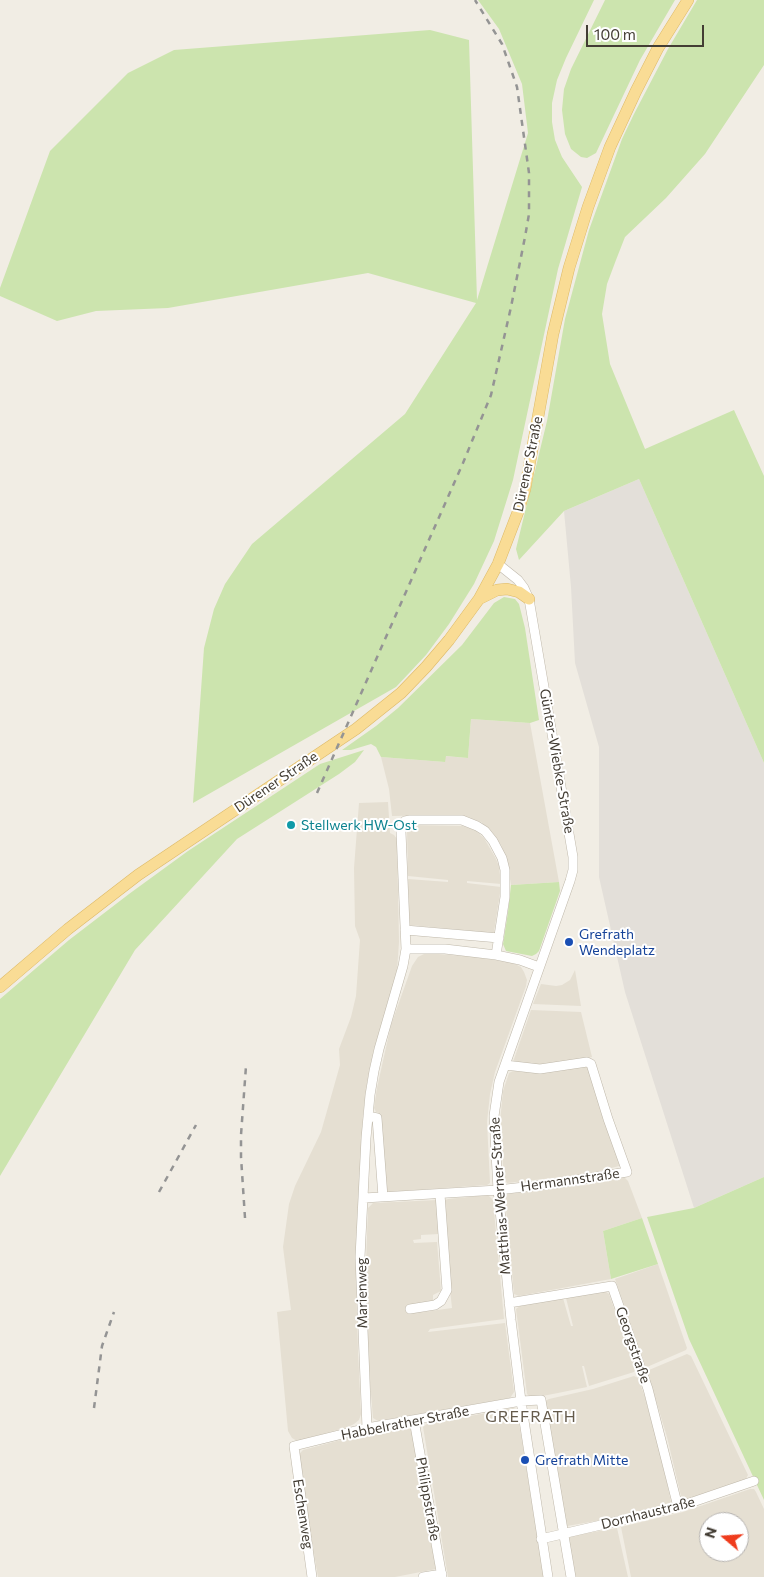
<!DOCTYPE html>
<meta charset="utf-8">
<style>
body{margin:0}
#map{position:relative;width:764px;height:1577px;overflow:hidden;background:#f1ede4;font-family:Commissioner,sans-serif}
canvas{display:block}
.north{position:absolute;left:699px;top:1512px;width:50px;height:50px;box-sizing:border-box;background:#fff;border:1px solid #b4b1ae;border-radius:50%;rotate:288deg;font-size:14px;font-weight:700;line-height:20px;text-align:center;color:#433d34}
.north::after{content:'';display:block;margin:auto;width:18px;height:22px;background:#ef3c1d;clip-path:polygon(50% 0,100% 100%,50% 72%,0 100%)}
.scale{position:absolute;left:586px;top:25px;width:118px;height:22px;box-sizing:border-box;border:2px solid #433d34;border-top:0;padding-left:6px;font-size:15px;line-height:18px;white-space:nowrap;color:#433d34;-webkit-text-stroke:4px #fff;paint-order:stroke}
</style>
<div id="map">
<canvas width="764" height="1577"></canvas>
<div class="north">N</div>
<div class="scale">100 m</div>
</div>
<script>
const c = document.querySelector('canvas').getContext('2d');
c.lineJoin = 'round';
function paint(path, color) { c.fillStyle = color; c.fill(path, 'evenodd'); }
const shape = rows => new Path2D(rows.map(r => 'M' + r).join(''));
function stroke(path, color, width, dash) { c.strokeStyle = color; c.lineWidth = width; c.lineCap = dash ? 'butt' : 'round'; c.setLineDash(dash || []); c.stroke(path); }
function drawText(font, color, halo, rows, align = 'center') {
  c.font = font + ' Commissioner,sans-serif'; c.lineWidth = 4; c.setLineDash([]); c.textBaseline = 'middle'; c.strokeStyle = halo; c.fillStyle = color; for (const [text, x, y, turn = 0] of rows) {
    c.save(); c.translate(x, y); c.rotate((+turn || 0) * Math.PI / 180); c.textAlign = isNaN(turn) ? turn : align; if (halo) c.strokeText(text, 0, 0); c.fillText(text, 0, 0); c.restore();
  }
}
const residential = shape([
 [471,719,530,723,559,882,511,885,507,861,501,845,492,832,481,822,473,819,466,816,453,815,392,816,389,789,381,757,445,762,445,756,468,758],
 [388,802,390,833,394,835,397,839,399,942,397,971,374,1050,367,1083,363,1115,357,1226,356,1275,358,1351,361,1414,359,1420,354,1424,348,1427,297,1441,292,1438,288,1431,277,1312,291,1310,283,1247,289,1204,295,1186,321,1132,340,1065,339,1049,351,1017,356,996,360,940,355,926,354,868,359,803],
 [411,825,463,826,476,831,484,838,495,857,499,866,501,884,467,881,467,883,501,887,494,932,492,933,410,925,409,920,408,879,448,882,448,880,408,876,407,830],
 [426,953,476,957,513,963,521,967,524,972,527,980,526,986,495,1072,490,1094,487,1122,490,1183,487,1185,389,1192,386,1190,384,1187,379,1113,376,1112,374,1108,377,1088,391,1025,412,966,418,957],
 [575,970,581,1006,533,1004,541,984,556,986,562,985,570,980],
 [531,1010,581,1012,592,1057,573,1062,542,1065,513,1062],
 [585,1066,588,1066,620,1164,619,1166,589,1174,507,1183,504,1178,500,1122,503,1091,509,1073,513,1071,539,1073,559,1071],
 [624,1177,628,1181,642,1218,603,1231,611,1279,519,1296,514,1294,505,1199,507,1194,587,1185],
 [488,1195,493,1200,504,1319,430,1329,428,1332,505,1323,514,1392,510,1398,378,1421,373,1418,368,1359,366,1264,368,1208,373,1203,438,1200,439,1234,421,1235,421,1239,413,1240,414,1243,437,1242,441,1291,433,1295,433,1303,406,1305,407,1312,422,1310,423,1312,452,1308,446,1253,445,1200,448,1199],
 [658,1264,687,1348,686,1350,647,1367,645,1365,615,1279],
 [605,1291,609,1294,635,1368,634,1372,589,1386,584,1366,582,1366,587,1387,558,1393,532,1398,530,1397,527,1394,516,1309,520,1306,563,1298,571,1326,573,1326,566,1298],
 [687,1354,691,1356,748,1475,746,1479,684,1500,681,1496,667,1437,648,1374,649,1370],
 [634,1376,638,1378,645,1397,662,1460,671,1502,667,1506,625,1516,567,1526,565,1525,545,1401,549,1399,593,1389],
 [513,1408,517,1410,544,1577,448,1577,423,1427,427,1424],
 [408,1427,411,1427,436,1569,395,1577,318,1577,298,1460,300,1453,303,1450,348,1438],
 [750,1489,754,1489,756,1492,764,1509,764,1577,631,1577,621,1527,683,1512],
 [709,1522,739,1522,739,1552,709,1552],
 [617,1528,628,1577,573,1577,568,1539,571,1536]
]);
const industrial = shape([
 [639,479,764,763,764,1177,694,1208,625,992,599,877,599,747,575,663,571,587,564,511]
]);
const green = shape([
 [478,0,594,0,566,58,557,80,552,103,552,122,555,140,562,157,582,187,558,269,513,480,494,541,474,584,449,624,426,655,396,687,193,803,204,648,214,609,225,584,252,544,405,414,476,303,368,273,168,308,96,311,57,321,0,296,0,288,50,151,128,73,174,50,430,30,469,40,477,300,528,133,522,84,499,29],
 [605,0,675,0,640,60,596,153,587,158,581,157,571,149,565,134,562,110,564,89,571,69],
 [697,0,764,0,764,65,705,154,666,198,625,237,616,260,607,284,602,314,610,364,645,449,734,410,764,476,764,763,639,479,564,511,519,560,516,549,547,421,565,319,589,230,622,139,634,114,668,49],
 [504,597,515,599,519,604,525,628,539,720,530,723,471,719,468,758,446,756,445,762,381,757,376,747,371,744,351,750,342,750,376,726,398,708,462,645,494,603],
 [364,750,355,762,339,774,237,839,135,950,0,1176,0,999,69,940,129,894,188,851,320,764],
 [559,882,560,891,539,951,536,954,532,956,506,951,503,944,508,912,511,885],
 [764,1177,764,1500,689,1339,647,1217,694,1208],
 [642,1218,658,1264,611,1279,603,1231]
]);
const minor = shape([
 [498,564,518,580,524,588,529,599,573,857,573,870,570,881,499,1082,494,1116,498,1190,511,1320,521,1401,548,1577],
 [405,930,499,938],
 [406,949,445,949,496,955,520,960,539,967],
 [368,1116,377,1118,383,1197],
 [364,1198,498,1190,559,1183,627,1172,608,1119,591,1064,587,1062,540,1069,505,1065],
 [509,1303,612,1286,648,1389,678,1507],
 [410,1309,435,1305,441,1301,447,1290,440,1194],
 [414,1420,442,1577],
 [367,1428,360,1257,366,1138,370,1095,374,1071,379,1049,403,966,406,949,401,832,402,825,405,821,410,820,462,820,477,826,485,831,493,841,502,858,505,870,505,897,496,955],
 [541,1539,678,1507,754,1481],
 [312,1577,294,1446,367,1428,521,1401,541,1400,571,1577],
 [423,1577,442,1574]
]);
const major = shape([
 [479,599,497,590,507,589,519,592,529,599],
 [0,987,68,929,138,875,356,729,401,693,426,667,449,640,479,599,498,564,518,512,525,489,553,334,569,268,588,207,610,147,636,91,658,48,688,0]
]);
const rail = shape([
 [317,793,463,463,491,395,511,307,525,237,529,214,529,173,517,87,502,44,475,0],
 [159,1192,196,1125],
 [245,1218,241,1157,241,1135,246,1066],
 [94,1408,102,1346,114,1312]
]);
const markers = [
 [291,825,5,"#0f9aa8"],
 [569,942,5,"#1a4fb4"],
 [525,1460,5,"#1a4fb4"]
];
const streetNames = [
 ["Dürener Straße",528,464,-78],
 ["Günter-Wiebke-Straße",557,761,80],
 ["Dürener Straße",276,782,-34],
 ["Hermannstraße",570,1180,-8],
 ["Matthias-Werner-Straße",500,1196,-94],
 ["Marienweg",362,1293,-91],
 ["Georgstraße",633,1345,71],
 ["Habbelrather Straße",405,1423,-11],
 ["Philippstraße",428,1499,80],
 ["Dornhaustraße",648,1513,-14],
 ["Eschenweg",303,1514,81]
];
const cultureNames = [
 ["Stellwerk HW-Ost",301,825]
];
const transitNames = [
 ["Grefrath",579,934],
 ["Wendeplatz",579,950],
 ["Grefrath Mitte",535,1460]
];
const quarterNames = [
 ["GREFRATH",531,1417]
];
paint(residential, '#e5dfd2');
paint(industrial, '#e3dfd9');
paint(green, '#cce4ae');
stroke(minor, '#bfb8aa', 10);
stroke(major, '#ddb966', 12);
stroke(minor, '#fff', 9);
stroke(major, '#f9dc95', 11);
stroke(rail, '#949494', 2.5, [6, 6]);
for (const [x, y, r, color] of markers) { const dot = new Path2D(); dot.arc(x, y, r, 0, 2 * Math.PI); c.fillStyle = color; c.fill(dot); stroke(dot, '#fff', 2); }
drawText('14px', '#433d34', '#fff', streetNames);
drawText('14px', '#0d838f', '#fff', cultureNames, 'left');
drawText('14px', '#164399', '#fff', transitNames, 'left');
c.letterSpacing = '1px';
drawText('16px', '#655b4c', '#fff', quarterNames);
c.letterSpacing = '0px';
</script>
